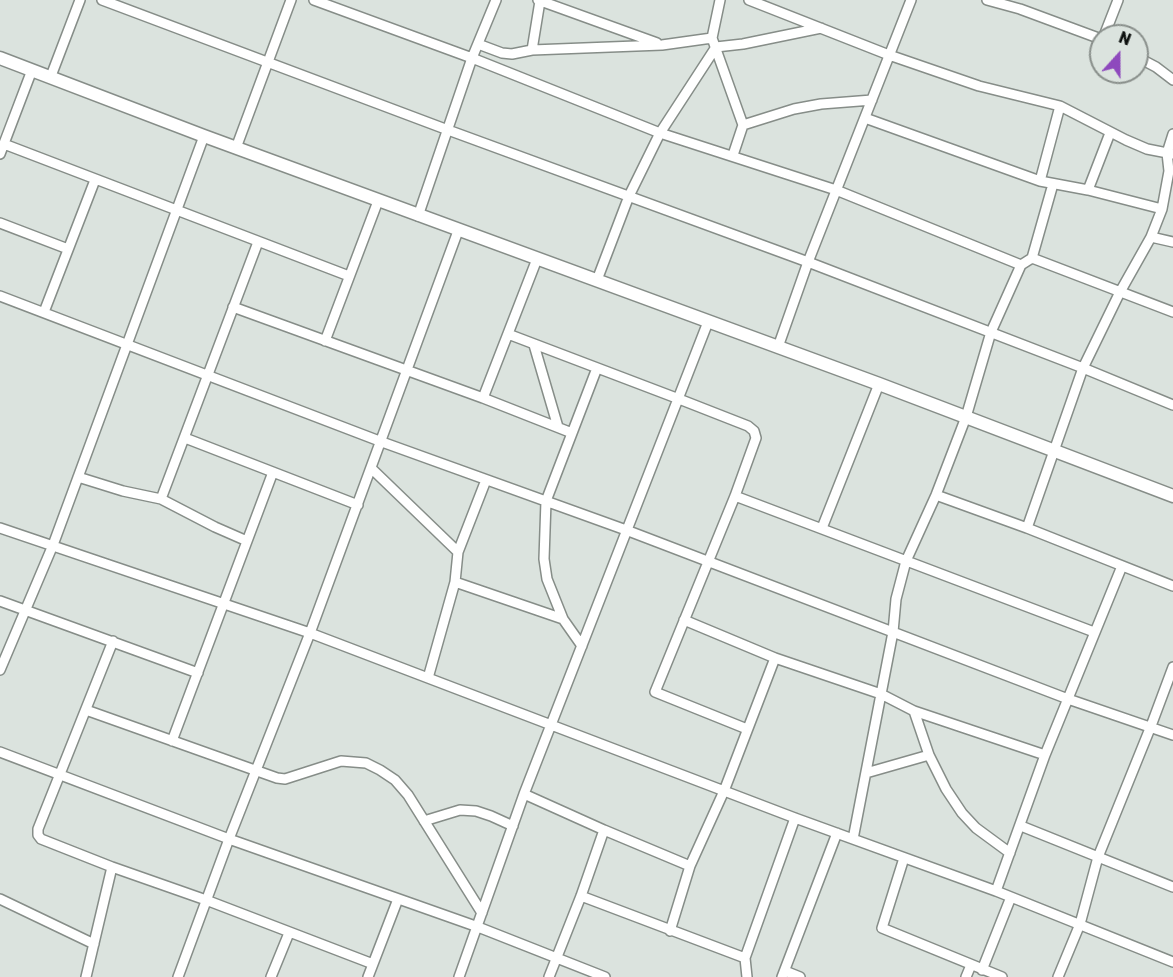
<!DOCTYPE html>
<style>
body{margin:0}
#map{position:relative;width:1173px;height:977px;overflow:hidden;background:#dbe3de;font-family:Rubik,sans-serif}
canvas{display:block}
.north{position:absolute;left:1089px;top:24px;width:60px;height:60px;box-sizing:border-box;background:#dbe3de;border:2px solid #898f8b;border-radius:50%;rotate:21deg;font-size:16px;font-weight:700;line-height:24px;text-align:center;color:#0e110f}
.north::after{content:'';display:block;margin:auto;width:21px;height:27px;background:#8e49bd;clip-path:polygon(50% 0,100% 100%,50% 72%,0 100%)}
</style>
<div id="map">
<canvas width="1173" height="977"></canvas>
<div class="north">N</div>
</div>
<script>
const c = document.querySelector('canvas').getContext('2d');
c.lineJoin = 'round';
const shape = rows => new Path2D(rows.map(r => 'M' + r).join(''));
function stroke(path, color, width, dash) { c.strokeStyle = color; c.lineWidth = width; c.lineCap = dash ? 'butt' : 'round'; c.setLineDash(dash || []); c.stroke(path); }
const minor = shape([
 [102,0,448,130,808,262,1083,368,1173,405],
 [314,0,472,58,660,133,836,190,1021,265],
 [538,0,657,43],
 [720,0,712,38,743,125,733,155],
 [749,0,889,55,979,86,1060,106,1126,140,1147,149,1173,154],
 [987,0,1020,9,1101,39],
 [1104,36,1118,0],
 [478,44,502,53,512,54,532,50,662,45,712,38],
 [532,50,540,1],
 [1137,57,1156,67,1173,80],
 [51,76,80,0],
 [865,118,1040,181,1088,190,1162,209],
 [743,125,794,109,821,104,872,100],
 [4,144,349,276],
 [236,148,291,0],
 [0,154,32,70],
 [1040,181,1060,106],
 [1088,190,1110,133],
 [418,216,472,58,496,0],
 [0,223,68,249],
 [1151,237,1173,242],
 [1032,258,1173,312],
 [597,280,629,196,660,133,716,47,743,44,821,28],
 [0,296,382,442,626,530,1068,699,1173,735],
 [233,307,483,398,572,433],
 [44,312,95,180],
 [508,334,679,399,748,426,754,431,756,438,735,496,655,692,747,729],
 [325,341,378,201],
 [534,345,558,427],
 [778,347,808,262,911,0],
 [483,398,537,259],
 [185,438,358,505],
 [372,469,458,552],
 [78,477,123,491,161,499,215,527,247,541],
 [936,495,1027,528,1173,586],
 [735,496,1094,632],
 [161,499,258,242],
 [0,528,310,633,795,818,996,891,1173,962],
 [822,528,879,384],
 [1027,528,1083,368,1120,292,1151,237,1162,209,1169,171,1167,153,1173,134],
 [455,582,563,619,582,646],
 [0,601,198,673],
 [563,619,547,579,544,559,546,501,597,368],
 [684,620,775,658,881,694,914,711,1045,755],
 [113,641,38,829,38,835,41,839,112,867,206,900,373,964],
 [0,670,53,545,204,136],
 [428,678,455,582,458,552,486,480],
 [86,710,277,778,285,779,341,761,366,763,380,770,395,780,408,795,482,913],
 [914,711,929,755,946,789,962,813,976,828,1010,853],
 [172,741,273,472],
 [0,752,229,839,478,927,605,977],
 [866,773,929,755],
 [524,794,604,830,690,866],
 [424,821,460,810,476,811,491,816,513,826],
 [1021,826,1173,887],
 [853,839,893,632,896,599,906,561,936,495,966,417,991,332,1021,265,1032,258,1053,184],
 [904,858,882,928,1002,977],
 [996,891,1045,755,1122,566],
 [581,896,745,958],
 [0,899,94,944],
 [670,931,690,866,724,791,775,658],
 [982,970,1011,897],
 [785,971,800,977],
 [86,977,112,867],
 [178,977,229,839,310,633,458,231],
 [271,977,289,933],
 [368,977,398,899],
 [459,977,524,794,708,322],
 [549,977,581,896,604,830],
 [747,977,745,958,795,818],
 [782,977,837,833],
 [966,977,971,965],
 [1058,977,1080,924,1098,857,1151,726,1173,667]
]);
const tertiary = shape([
 [0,58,204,136,879,384,1173,496]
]);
stroke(minor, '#868d88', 12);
stroke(tertiary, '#868d88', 15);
stroke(minor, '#fff', 9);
stroke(tertiary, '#fff', 12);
</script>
